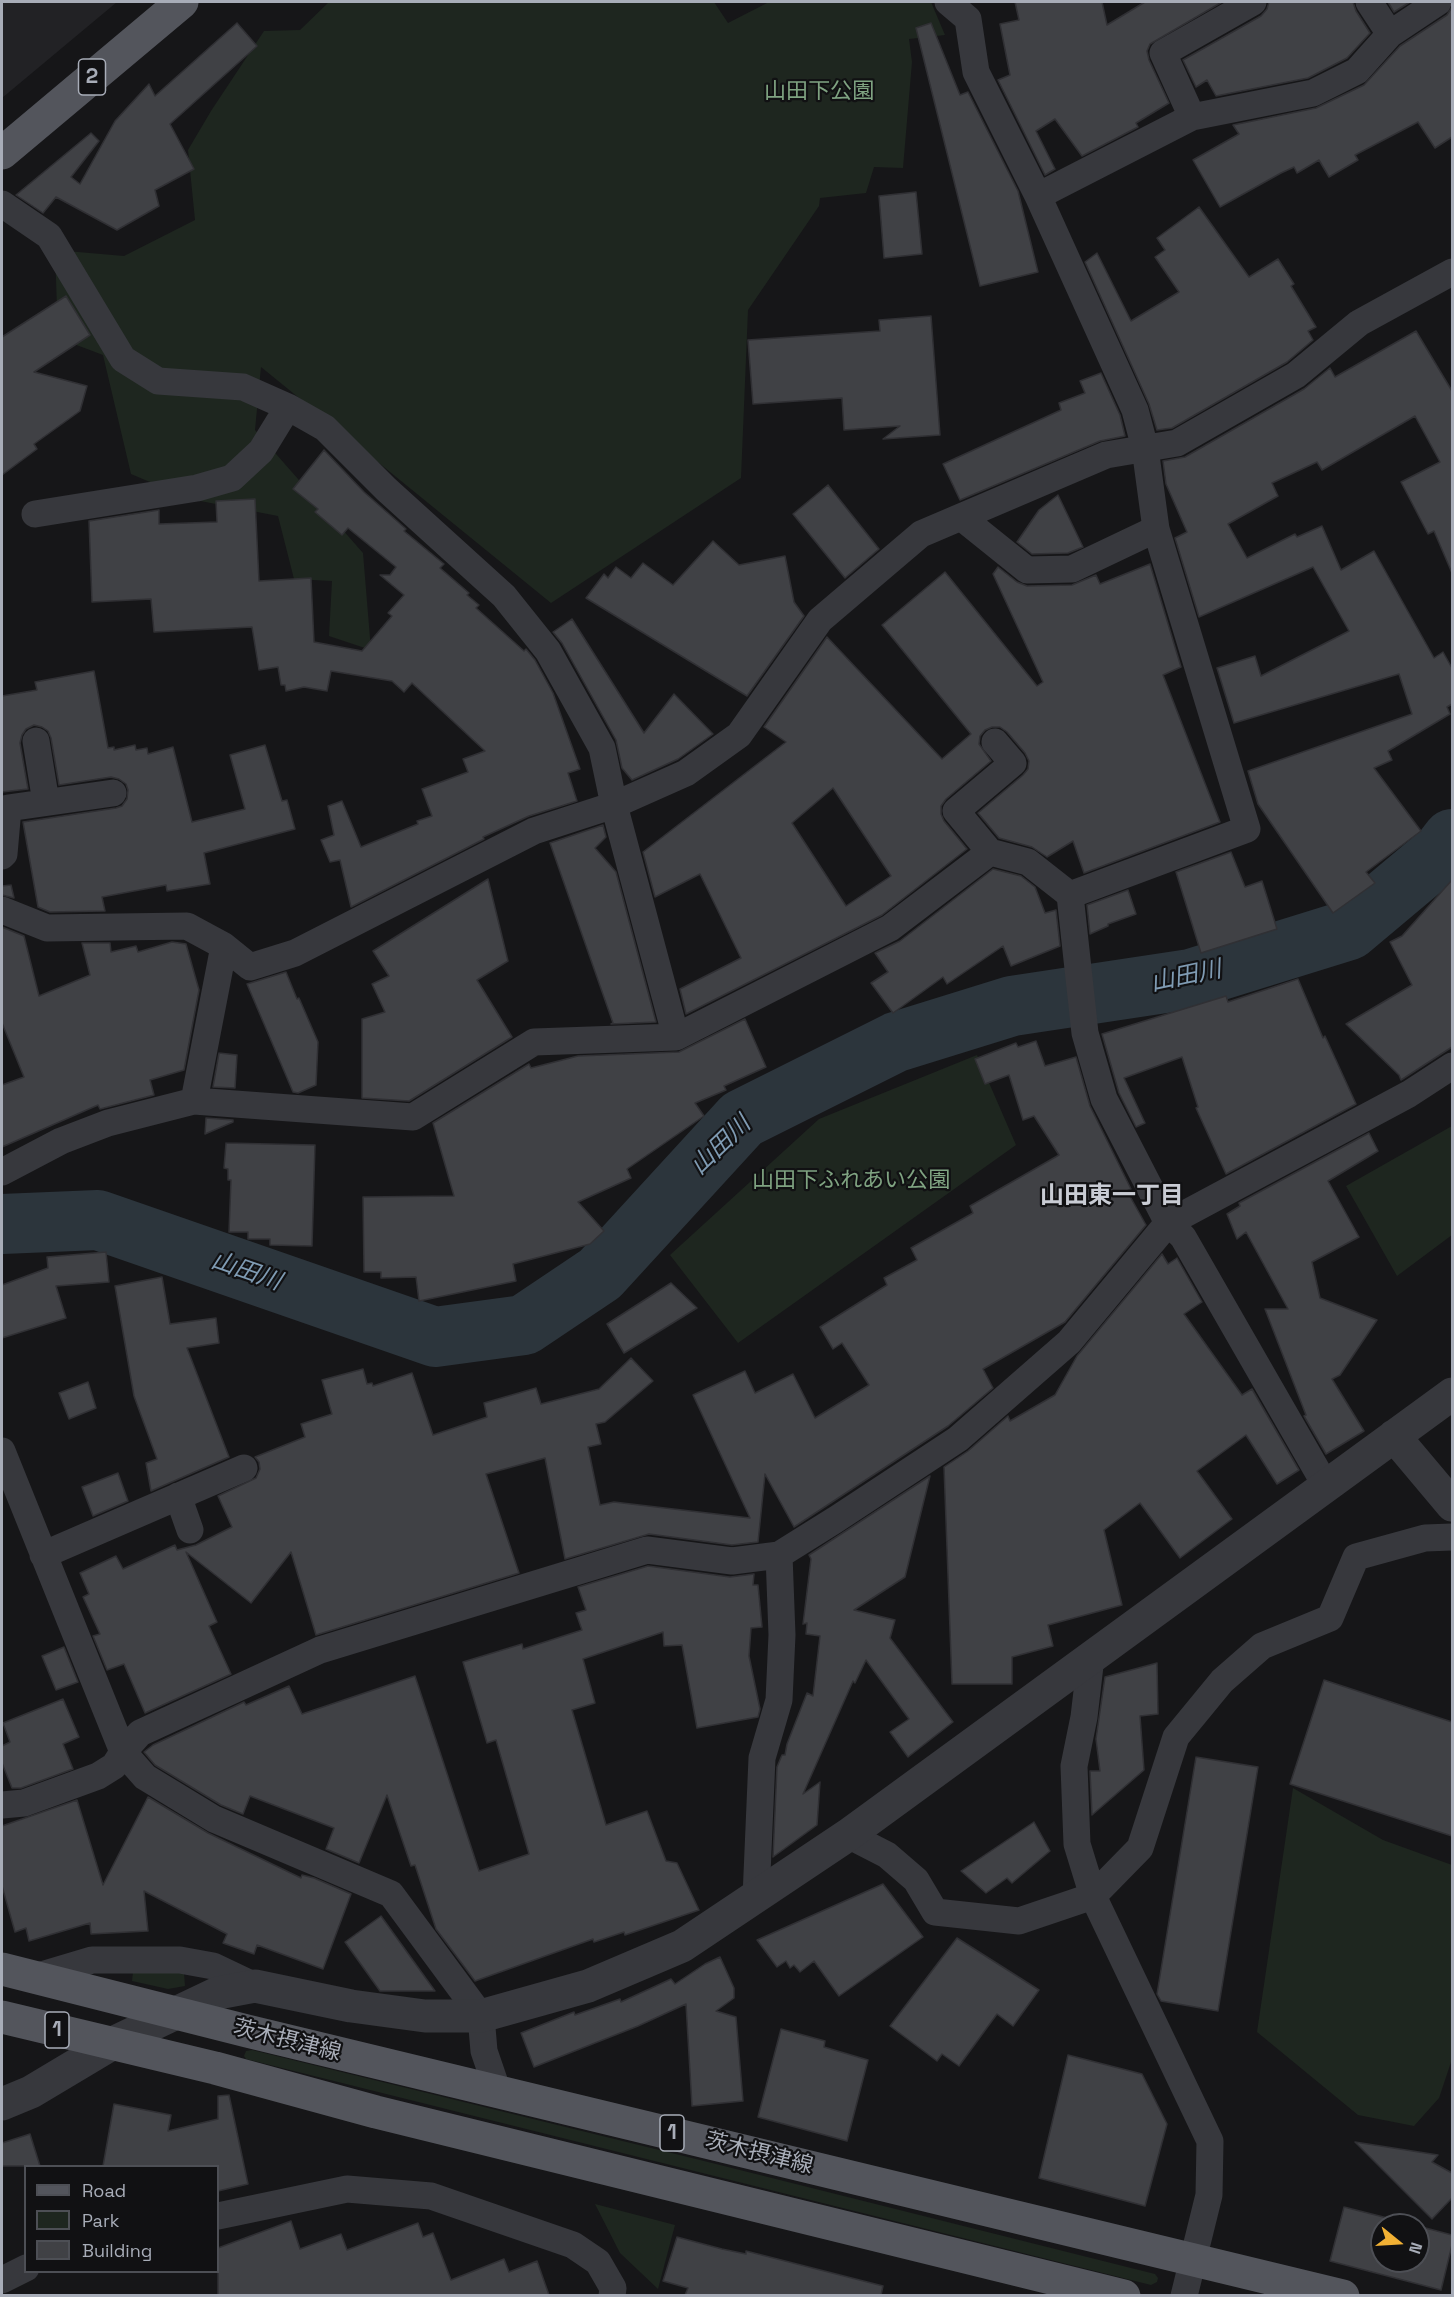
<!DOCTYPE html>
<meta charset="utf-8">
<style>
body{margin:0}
#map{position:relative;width:1454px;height:2297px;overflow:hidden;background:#161618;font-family:"Space Grotesk",sans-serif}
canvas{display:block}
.frame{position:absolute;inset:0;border:3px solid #a8adb8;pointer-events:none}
.legend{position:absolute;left:24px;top:2165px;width:195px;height:108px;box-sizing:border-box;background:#111113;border:2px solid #4d4f55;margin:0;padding:8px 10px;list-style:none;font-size:18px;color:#a8adb8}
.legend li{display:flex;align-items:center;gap:12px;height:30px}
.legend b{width:30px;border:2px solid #4d4f55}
.north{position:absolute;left:1370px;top:2213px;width:60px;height:60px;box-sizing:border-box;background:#111113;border:2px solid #4d4f55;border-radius:50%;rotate:108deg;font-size:16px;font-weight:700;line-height:24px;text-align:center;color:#a8adb8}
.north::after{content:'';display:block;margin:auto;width:21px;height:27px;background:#f2b134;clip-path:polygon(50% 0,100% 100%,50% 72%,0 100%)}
</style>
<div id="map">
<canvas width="1454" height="2297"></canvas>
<div class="frame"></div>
<ul class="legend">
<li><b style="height:8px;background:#53555c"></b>Road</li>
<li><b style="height:16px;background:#1e261f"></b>Park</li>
<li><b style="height:16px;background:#404145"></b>Building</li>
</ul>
<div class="north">N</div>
</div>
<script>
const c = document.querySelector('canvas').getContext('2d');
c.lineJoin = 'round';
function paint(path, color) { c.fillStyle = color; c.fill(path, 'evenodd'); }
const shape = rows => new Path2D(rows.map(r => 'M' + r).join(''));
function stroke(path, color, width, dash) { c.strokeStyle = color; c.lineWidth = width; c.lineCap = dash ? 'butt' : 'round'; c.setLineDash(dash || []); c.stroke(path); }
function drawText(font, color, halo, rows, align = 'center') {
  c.font = font + ' "Space Grotesk","Noto Sans JP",sans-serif'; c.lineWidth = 4.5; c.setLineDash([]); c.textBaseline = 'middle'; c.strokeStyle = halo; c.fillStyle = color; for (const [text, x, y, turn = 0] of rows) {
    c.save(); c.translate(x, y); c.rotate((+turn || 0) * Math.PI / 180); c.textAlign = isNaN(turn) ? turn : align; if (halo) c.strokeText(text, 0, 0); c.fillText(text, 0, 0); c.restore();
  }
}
const built = shape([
 [2,2,117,2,2,98]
]);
const green = shape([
 [329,2,714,2,728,23,769,2,931,2,945,35,909,39,912,62,903,168,874,167,866,193,820,198,819,206,748,310,741,478,551,603,261,367,255,430,363,553,371,650,329,636,332,581,294,579,278,516,190,499,131,474,103,355,58,338,55,250,124,256,195,220,188,150,211,111,264,31,300,30],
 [977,1055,1016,1145,738,1343,670,1255,819,1119],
 [1452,1126,1452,1235,1397,1276,1346,1186],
 [1293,1788,1383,1840,1452,1865,1452,2059,1439,2098,1414,2126,1358,2115,1257,2032],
 [133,1972,184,1973,185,1986,168,1989,132,1981],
 [252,2050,700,2160,1155,2274,1158,2278,1157,2282,1151,2285,246,2059,244,2056,246,2051],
 [595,2204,675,2225,658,2289,620,2253]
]);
const river = shape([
 [2,1224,98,1220,435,1337,524,1325,600,1274,742,1119,896,1042,1012,1006,1191,979,1349,930,1442,852,1452,839]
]);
const building = shape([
 [1015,2,1102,2,1107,25,1145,2,1222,2,1150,44,1147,51,1149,60,1169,103,1136,123,1138,127,1082,156,1055,119,1036,131,1055,169,1045,175,998,80,1010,75,1000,24,1019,20,1015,2],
 [1269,2,1353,2,1356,11,1370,33,1347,58,1308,78,1216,96,1207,80,1196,87,1183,60,1261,16,1267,9,1269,2],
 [1388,2,1410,2,1394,12,1388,2],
 [1452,7,1452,137,1435,148,1418,122,1355,155,1358,160,1329,177,1319,160,1297,173,1294,167,1281,173,1220,207,1193,160,1239,134,1233,125,1316,108,1364,85,1400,46,1447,15,1452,7],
 [237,23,257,46,170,124,194,169,155,190,159,206,117,230,56,197,43,213,16,195,91,133,99,141,71,177,80,184,115,121,149,84,155,96,237,23],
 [931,23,960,95,968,92,1018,191,1038,272,980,286,916,28,931,23],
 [916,192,922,254,884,258,879,196,916,192],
 [1199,207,1249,277,1278,259,1294,284,1291,286,1316,327,1308,331,1313,340,1287,362,1172,428,1157,430,1149,404,1085,262,1097,253,1131,321,1179,292,1155,257,1165,250,1157,238,1199,207],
 [66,296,90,335,34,372,87,386,80,411,34,444,37,449,2,475,2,337,66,296],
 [931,316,940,435,883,439,900,426,844,430,842,398,753,404,748,340,880,331,879,320,931,316],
 [1416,331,1452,391,1452,573,1434,531,1428,534,1401,482,1440,462,1415,416,1322,470,1317,462,1272,483,1278,496,1228,524,1247,558,1295,534,1297,537,1322,526,1341,570,1374,551,1434,658,1443,652,1452,668,1452,704,1447,707,1450,714,1388,751,1392,760,1374,768,1421,831,1366,872,1375,883,1333,913,1258,804,1248,771,1412,714,1399,674,1234,723,1217,668,1255,656,1261,676,1349,631,1313,567,1199,617,1175,538,1187,532,1166,484,1163,461,1185,457,1304,389,1330,368,1335,377,1416,331],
 [1101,373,1120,415,1125,436,1100,441,960,500,943,464,1061,410,1059,403,1085,393,1080,381,1101,373],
 [324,450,364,492,406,529,404,531,444,564,440,568,469,593,467,595,479,605,476,608,524,651,526,649,535,660,553,693,580,769,568,773,577,801,529,816,483,837,484,839,351,907,340,860,330,862,321,840,334,835,328,806,342,801,361,847,418,824,417,821,432,816,422,789,468,772,463,759,485,751,412,683,404,692,392,681,331,671,327,691,304,687,286,691,285,685,281,685,278,667,259,670,252,627,154,632,151,599,92,602,89,521,159,510,159,524,217,522,216,501,255,499,259,581,311,578,314,642,362,651,392,616,388,613,404,595,380,575,390,575,396,567,348,528,342,535,315,512,318,509,293,489,324,450],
 [828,485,879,549,845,578,793,514,828,485],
 [1058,495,1083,547,1068,553,1032,554,1017,542,1039,510,1058,495],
 [713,541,739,565,785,556,794,602,804,616,747,696,586,598,604,574,608,578,616,567,631,578,643,563,673,585,713,541],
 [1150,564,1181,667,1163,675,1220,822,1084,873,1073,841,1047,857,1032,847,999,838,978,813,1023,775,1028,769,1029,761,1025,753,1007,732,1000,727,992,727,985,730,980,736,979,744,991,761,946,799,941,806,941,814,944,821,967,849,882,915,686,1014,680,989,741,958,700,874,655,897,643,852,786,742,764,727,827,637,942,759,971,734,882,625,945,572,1037,686,1043,682,993,574,998,567,1017,582,1027,586,1072,585,1096,575,1100,584,1150,564],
 [833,788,891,876,846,906,792,823,833,788],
 [572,619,644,733,674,694,713,734,678,759,632,780,622,768,616,740,562,643,553,632,572,619],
 [94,671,108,748,114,747,114,750,135,745,136,750,147,748,148,754,173,747,192,822,245,809,230,755,265,745,282,801,287,800,295,829,204,853,210,884,167,891,166,885,102,897,105,911,50,912,38,907,23,822,116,808,122,806,127,799,128,790,126,784,119,779,111,777,59,785,51,738,48,731,42,727,34,725,26,729,22,735,20,743,28,789,2,792,2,696,37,690,35,682,94,671],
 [603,825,606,837,595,848,616,872,656,1022,611,1024,613,1023,550,843,603,825],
 [1231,852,1245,887,1262,881,1277,929,1201,953,1176,872,1231,852],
 [993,869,1021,876,1035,887,1045,913,1056,910,1060,946,1011,966,1003,946,947,984,943,977,893,1013,871,983,888,972,875,953,900,941,993,869],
 [488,879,508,961,477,980,512,1037,409,1101,362,1098,362,1019,385,1012,372,984,389,976,373,951,488,879],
 [1452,880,1452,1047,1401,1080,1399,1075,1346,1024,1412,985,1390,942,1402,936,1452,880],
 [11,885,14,898,2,895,2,886,11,885],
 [1128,890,1136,914,1108,924,1108,926,1090,934,1087,905,1128,890],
 [2,927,24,936,39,996,90,975,82,943,110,943,111,952,136,946,138,952,172,942,186,944,199,990,184,1070,150,1080,154,1095,100,1109,98,1105,2,1147,2,1085,24,1077,2,1023,2,927],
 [286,972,297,999,299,998,318,1042,316,1085,298,1093,293,1092,247,984,286,972],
 [1298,979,1323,1038,1325,1036,1356,1104,1226,1174,1196,1108,1198,1107,1182,1057,1124,1078,1145,1123,1136,1127,1119,1093,1102,1034,1226,996,1228,1002,1298,979],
 [745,1019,766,1067,724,1086,726,1090,695,1103,704,1116,627,1169,631,1178,578,1202,604,1231,590,1244,513,1264,516,1281,419,1301,416,1277,381,1278,381,1272,364,1272,363,1197,454,1196,433,1123,529,1064,531,1068,578,1056,679,1052,745,1019],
 [1036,1041,1045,1066,1076,1057,1090,1106,1131,1189,1127,1191,1146,1225,1065,1322,983,1369,993,1388,948,1426,794,1527,765,1474,758,1542,732,1545,649,1534,565,1559,545,1458,486,1474,519,1573,316,1635,291,1552,251,1603,186,1552,217,1622,209,1626,231,1674,145,1713,124,1664,107,1670,93,1636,100,1634,83,1597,89,1594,80,1573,116,1556,123,1569,175,1545,177,1550,196,1545,232,1527,218,1496,256,1478,260,1469,259,1462,255,1457,305,1437,301,1424,332,1414,322,1380,363,1369,367,1384,372,1383,373,1386,412,1373,433,1435,487,1417,484,1403,536,1388,541,1404,599,1389,631,1358,653,1381,605,1422,596,1424,601,1444,588,1447,600,1505,614,1502,750,1518,693,1395,745,1371,755,1393,793,1374,815,1418,869,1385,842,1343,833,1349,820,1327,887,1285,884,1278,917,1260,911,1248,973,1213,970,1206,1059,1155,1034,1116,1023,1120,1009,1075,985,1084,975,1059,1016,1043,1018,1047,1036,1041],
 [219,1053,237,1055,235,1088,213,1087,219,1053],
 [206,1118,233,1120,233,1122,205,1134,206,1118],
 [1369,1133,1378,1151,1328,1181,1359,1237,1312,1262,1320,1298,1377,1320,1340,1375,1332,1379,1364,1431,1326,1454,1304,1416,1306,1415,1265,1309,1288,1309,1246,1232,1237,1239,1227,1214,1240,1206,1239,1203,1369,1133],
 [226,1143,315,1145,312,1246,270,1245,270,1239,248,1239,248,1232,229,1232,231,1180,228,1180,228,1169,224,1168,226,1143],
 [106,1252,109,1282,56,1286,66,1318,2,1338,2,1285,48,1268,47,1257,106,1252],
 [1162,1254,1168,1264,1177,1258,1202,1302,1184,1314,1242,1395,1252,1389,1299,1470,1277,1484,1246,1435,1197,1471,1232,1519,1180,1558,1140,1503,1104,1530,1122,1605,1048,1625,1053,1646,1012,1657,1012,1684,952,1684,944,1467,968,1451,1008,1416,1010,1421,1055,1395,1077,1356,1162,1254],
 [162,1277,170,1324,216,1318,219,1343,187,1348,229,1457,151,1491,146,1463,157,1459,134,1396,115,1286,162,1277],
 [671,1283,697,1308,624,1353,607,1324,671,1283],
 [88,1382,96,1408,69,1419,59,1393,88,1382],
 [118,1473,128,1501,93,1516,82,1487,118,1473],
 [930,1476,905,1577,854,1610,895,1620,890,1638,953,1722,908,1757,890,1732,909,1719,866,1660,855,1683,853,1681,803,1794,820,1782,817,1825,773,1857,777,1767,782,1755,785,1755,787,1744,807,1693,813,1696,820,1636,806,1634,807,1623,803,1624,811,1559,809,1555,930,1476],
 [648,1566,730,1577,754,1574,753,1585,758,1585,762,1627,751,1628,749,1656,760,1709,758,1717,697,1728,682,1645,664,1646,663,1632,583,1659,595,1703,572,1710,606,1825,647,1811,666,1861,677,1863,699,1910,625,1935,624,1932,594,1942,593,1939,475,1981,436,1929,415,1865,411,1866,387,1795,359,1863,326,1849,334,1828,250,1796,243,1814,221,1805,155,1765,144,1752,153,1745,244,1702,246,1705,289,1686,302,1714,415,1676,479,1871,529,1854,496,1740,487,1743,463,1662,522,1644,523,1649,582,1630,576,1613,586,1610,578,1587,648,1566],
 [64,1647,78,1682,56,1690,42,1656,64,1647],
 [1157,1663,1158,1714,1140,1716,1144,1770,1092,1815,1090,1771,1100,1771,1096,1739,1105,1677,1157,1663],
 [1324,1680,1452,1722,1452,1836,1290,1784,1324,1680],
 [63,1699,79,1737,63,1744,73,1769,21,1788,12,1788,2,1763,2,1746,10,1742,3,1723,63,1699],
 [1196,1757,1258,1767,1218,2011,1161,2001,1157,1994,1196,1757],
 [148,1797,208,1833,301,1878,302,1875,314,1878,351,1894,323,1969,257,1945,254,1954,223,1943,227,1934,144,1891,148,1931,91,1934,90,1923,29,1941,26,1928,15,1932,2,1886,2,1826,77,1800,103,1885,148,1797],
 [1034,1822,1050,1851,1012,1883,1007,1878,986,1893,961,1871,1034,1822],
 [883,1884,923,1937,839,1996,814,1961,800,1972,794,1965,790,1968,786,1961,777,1967,757,1940,883,1884],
 [381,1916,435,1991,380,1991,345,1942,381,1916],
 [957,1938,1039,1990,1013,2026,997,2014,959,2066,942,2054,937,2061,890,2026,957,1938],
 [720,1957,734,1988,734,1998,716,2011,736,2017,743,2101,692,2106,686,2004,638,2026,534,2067,521,2033,574,2012,575,2015,620,1999,621,2002,671,1979,675,1984,705,1964,720,1957],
 [781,2029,825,2041,824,2047,868,2060,847,2141,758,2117,781,2029],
 [1068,2055,1142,2074,1167,2124,1145,2206,1039,2178,1068,2055],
 [229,2095,248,2184,218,2191,218,2166,103,2166,114,2104,171,2115,168,2131,218,2119,218,2096,229,2095],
 [30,2134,40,2166,2,2166,2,2143,30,2134],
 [1355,2142,1438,2155,1432,2162,1452,2173,1452,2198,1432,2219,1355,2142],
 [1344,2207,1415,2225,1382,2225,1382,2261,1418,2261,1418,2226,1452,2235,1452,2245,1441,2290,1330,2261,1344,2207],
 [291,2221,300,2249,341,2234,347,2250,418,2223,423,2237,433,2233,451,2280,504,2259,509,2272,537,2261,549,2295,218,2295,218,2248,291,2221],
 [677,2237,722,2249,746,2254,746,2251,883,2286,881,2295,685,2295,688,2288,663,2281,677,2237]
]);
const minor = shape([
 [948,2,968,19,976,72,1038,196,1135,410,1145,448,1156,529,1247,829,1070,895,1085,1033,1104,1099,1168,1223,1183,1237,1326,1486],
 [1369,2,1390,34],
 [1192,117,1163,53,1253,2],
 [1038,196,1192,117,1313,93,1357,71,1390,34,1438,2],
 [2,204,49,236,123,359,158,381,243,387,288,407,325,428,386,489,504,596,548,651,602,748,614,805,676,1037],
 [35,514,197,488,232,478,261,451,288,407],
 [961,517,1027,570,1072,569,1156,529],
 [36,741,46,802],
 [990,852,956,811,1013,763,995,742],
 [2,856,4,854,8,808,113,793],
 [2,910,47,928,187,926,224,946,250,967,295,953,534,831,614,805,686,773,739,735,820,620,921,534,1106,455,1177,443,1296,375,1359,323,1452,272],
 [194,1101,224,946],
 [2,1172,61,1141,108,1123,194,1101,413,1117,534,1042,676,1037,890,928,990,852,1028,862,1070,895],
 [2,1451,123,1752,145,1777,214,1819,391,1894,481,2016,484,2051,498,2092],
 [178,1496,190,1530],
 [43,1555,244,1468],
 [1091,1657,1084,1717,1074,1766,1077,1844,1093,1896,1210,2141,1209,2195,1184,2296],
 [2,1805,24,1803,98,1776,114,1766,123,1752,140,1733,320,1650,647,1550,732,1561,779,1555,835,1520,958,1439,1069,1342,1168,1223,1409,1094,1452,1066],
 [848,1835,887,1855,916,1880,935,1912,1019,1921,1093,1896,1140,1848,1176,1737,1222,1681,1262,1646,1330,1618,1356,1557,1425,1538,1452,1537],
 [756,1897,762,1758,779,1700,782,1635,779,1555],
 [35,1977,92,1960,180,1960,213,1966,255,1986],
 [218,2216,347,2189,431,2196,573,2245,598,2262,613,2288,612,2296],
 [2,2280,26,2268]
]);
const tertiary = shape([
 [1394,1436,1452,1505],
 [2,2104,31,2092,113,2043,218,1993,255,1986,351,2006,425,2016,481,2016,588,1986,682,1946,848,1835,1452,1394]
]);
const primary = shape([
 [2,153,182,2],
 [2,1969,247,2031,1343,2296],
 [2,2017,215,2068,376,2112,1124,2296]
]);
const shields = [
 [92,77,27],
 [57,2030,24],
 [672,2133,24]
];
const shieldNames = [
 ["2",92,77],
 ["1",57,2030],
 ["1",672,2133]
];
const parkNames = [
 ["山田下公園",819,92],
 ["山田下ふれあい公園",851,1181]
];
const streetNames = [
 ["茨木摂津線",287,2041,14],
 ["茨木摂津線",759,2154,14]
];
const waterNames = [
 ["山田川",1186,977,-12],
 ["山田川",721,1146,-44],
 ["山田川",246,1272,19]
];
const neighbourhoodNames = [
 ["山田東一丁目",1112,1196]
];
paint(built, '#222225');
paint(green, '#1e261f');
stroke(river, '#2c353c', 60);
paint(building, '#404145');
stroke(building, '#303034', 1.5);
stroke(minor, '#37383d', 27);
stroke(tertiary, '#37383d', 33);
stroke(primary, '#53555c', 33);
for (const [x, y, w] of shields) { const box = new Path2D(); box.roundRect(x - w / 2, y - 18, w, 36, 4.5); c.fillStyle = '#111113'; c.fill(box); stroke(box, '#a8adb8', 1.5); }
drawText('bold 21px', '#a8adb8', null, shieldNames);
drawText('22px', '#7fa381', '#111113', parkNames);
drawText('22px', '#a8adb8', '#111113', streetNames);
drawText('italic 24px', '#7f9bb3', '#111113', waterNames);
drawText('bold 24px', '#c9ccd4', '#111113', neighbourhoodNames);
</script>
